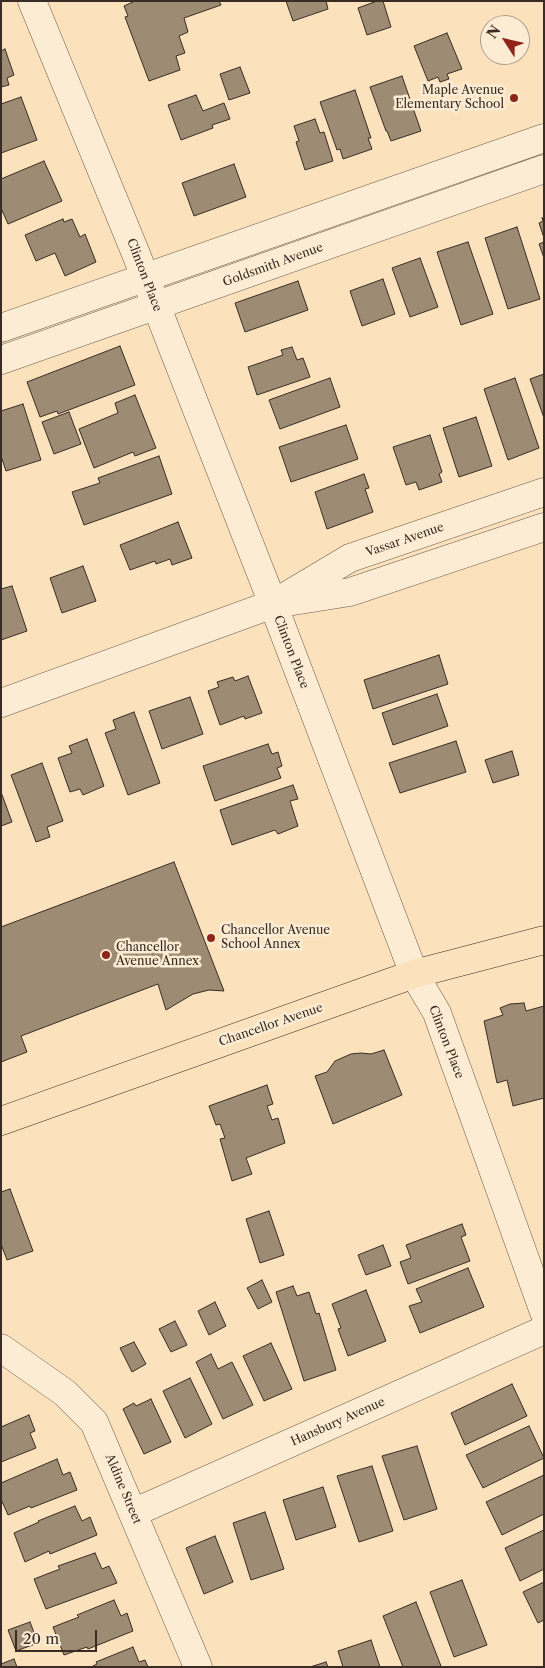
<!DOCTYPE html>
<style>
body{margin:0}
#map{position:relative;width:545px;height:1668px;overflow:hidden;background:#fbe2bc;font-family:"Libre Caslon Text",serif}
canvas{display:block}
.frame{position:absolute;inset:0;border:2px solid #382c24;pointer-events:none}
.north{position:absolute;left:480px;top:15px;width:50px;height:50px;box-sizing:border-box;background:#fcecd3;border:1px solid #ae9f8d;border-radius:50%;rotate:305deg;font-size:14px;font-weight:700;line-height:20px;text-align:center;color:#382c24}
.north::after{content:'';display:block;margin:auto;width:18px;height:22px;background:#8f2418;clip-path:polygon(50% 0,100% 100%,50% 72%,0 100%)}
.scale{position:absolute;left:15px;top:1630px;width:82px;height:22px;box-sizing:border-box;border:2px solid #382c24;border-top:0;padding-left:6px;font-size:15px;line-height:18px;white-space:nowrap;color:#382c24;-webkit-text-stroke:4px #fcecd3;paint-order:stroke}
</style>
<div id="map">
<canvas width="545" height="1668"></canvas>
<div class="frame"></div>
<div class="north">N</div>
<div class="scale">20 m</div>
</div>
<script>
const c = document.querySelector('canvas').getContext('2d');
c.lineJoin = 'round';
function paint(path, color) { c.fillStyle = color; c.fill(path, 'evenodd'); }
const shape = rows => new Path2D(rows.map(r => 'M' + r).join(''));
function stroke(path, color, width, dash) { c.strokeStyle = color; c.lineWidth = width; c.lineCap = dash ? 'butt' : 'round'; c.setLineDash(dash || []); c.stroke(path); }
function drawText(font, color, halo, rows, align = 'center') {
  c.font = font + ' "Libre Caslon Text",serif'; c.lineWidth = 5; c.setLineDash([]); c.textBaseline = 'middle'; c.strokeStyle = halo; c.fillStyle = color; for (const [text, x, y, turn = 0] of rows) {
    c.save(); c.translate(x, y); c.rotate((+turn || 0) * Math.PI / 180); c.textAlign = isNaN(turn) ? turn : align; if (halo) c.strokeText(text, 0, 0); c.fillText(text, 0, 0); c.restore();
  }
}
const building = shape([
 [135,1,219,1,221,5,184,18,188,32,179,36,185,53,176,56,180,70,149,81,125,17,128,16,124,6,135,1],
 [286,1,326,1,328,9,293,21,286,1],
 [377,1,383,1,391,27,367,35,358,8,377,1],
 [447,33,462,69,447,74,449,79,440,82,438,77,428,81,414,46,447,33],
 [5,49,14,75,7,78,9,85,1,87,1,51,5,49],
 [240,67,250,93,229,100,220,74,240,67],
 [402,76,421,131,391,141,387,131,386,131,370,87,402,76],
 [355,90,371,138,368,138,372,149,343,159,340,149,337,150,320,102,355,90],
 [196,95,203,111,224,103,230,119,212,125,213,128,181,140,168,105,196,95],
 [21,97,37,140,1,153,1,104,21,97],
 [315,119,320,133,324,132,333,161,305,170,296,142,299,141,294,126,315,119],
 [44,161,62,201,8,224,1,208,1,179,44,161],
 [234,164,246,197,194,216,182,183,234,164],
 [542,218,544,218,544,238,539,223,543,221,542,218],
 [63,219,64,222,72,219,80,237,85,234,96,262,65,276,55,253,36,261,25,235,63,219],
 [517,227,540,299,508,309,485,238,517,227],
 [468,242,493,314,461,325,437,252,468,242],
 [544,242,544,258,539,244,544,242],
 [420,258,438,307,410,317,392,268,420,258],
 [383,279,395,314,362,326,350,291,383,279],
 [298,281,308,310,245,332,235,303,298,281],
 [120,346,135,385,58,414,57,411,40,417,27,382,120,346],
 [292,347,297,360,303,358,310,377,257,395,248,367,283,355,281,350,292,347],
 [544,374,544,418,530,379,544,374],
 [330,378,340,407,280,429,269,400,330,378],
 [515,378,539,448,508,460,484,389,515,378],
 [135,395,156,448,135,456,133,452,94,468,79,429,118,413,115,403,135,395],
 [23,404,41,460,6,471,1,456,1,411,23,404],
 [69,412,81,444,54,454,42,422,69,412],
 [476,417,492,466,459,477,443,428,476,417],
 [346,425,358,459,291,482,279,447,346,425],
 [430,435,442,472,439,474,442,482,419,490,416,482,406,485,393,447,430,435],
 [159,456,172,494,84,525,72,492,100,483,98,478,159,456],
 [364,474,369,488,365,489,373,512,327,529,315,492,364,474],
 [178,522,192,558,172,565,170,559,156,564,155,561,130,570,120,545,178,522],
 [83,566,96,601,62,613,50,578,83,566],
 [12,586,27,631,1,640,1,589,12,586],
 [439,655,448,684,373,709,364,680,439,655],
 [248,676,262,713,245,719,244,716,220,725,208,691,219,687,217,682,233,677,235,681,248,676],
 [437,694,448,726,393,745,382,713,437,694],
 [190,697,203,734,162,749,149,711,190,697],
 [134,712,160,783,128,795,105,733,116,729,113,720,134,712],
 [87,739,104,786,83,795,80,789,70,792,58,758,72,753,69,746,87,739],
 [456,741,466,772,400,793,389,763,456,741],
 [268,744,272,754,278,752,282,766,277,768,281,778,215,801,203,766,268,744],
 [512,751,519,775,493,783,485,760,512,751],
 [42,763,63,821,47,827,50,837,36,842,11,775,42,763],
 [293,785,298,799,290,801,298,826,278,834,275,830,232,845,220,810,293,785],
 [1,792,12,822,1,826,1,792],
 [174,862,224,991,209,990,193,994,166,1010,158,984,21,1036,27,1052,1,1062,1,927,174,862],
 [524,1003,526,1011,544,1006,544,1098,513,1106,507,1080,497,1083,484,1021,503,1015,500,1008,510,1004,524,1003],
 [384,1050,402,1095,333,1124,315,1076,327,1072,335,1061,351,1054,361,1053,371,1054,384,1050],
 [267,1085,273,1104,267,1106,272,1120,278,1118,285,1143,246,1158,252,1174,232,1181,220,1139,225,1138,220,1124,216,1125,209,1106,267,1085],
 [10,1189,33,1251,7,1260,1,1244,1,1192,10,1189],
 [269,1211,284,1255,260,1263,246,1219,269,1211],
 [462,1224,466,1235,461,1237,470,1261,408,1284,400,1262,411,1258,406,1245,462,1224],
 [383,1245,391,1266,366,1275,358,1255,383,1245],
 [468,1268,484,1307,420,1333,409,1306,422,1302,416,1289,468,1268],
 [262,1280,272,1302,258,1309,247,1288,262,1280],
 [293,1286,297,1296,309,1292,316,1314,319,1313,336,1370,304,1381,276,1292,293,1286],
 [366,1290,386,1341,348,1356,338,1329,341,1328,332,1304,366,1290],
 [215,1302,226,1326,209,1335,198,1311,215,1302],
 [175,1321,187,1345,171,1352,159,1329,175,1321],
 [134,1342,146,1364,132,1372,120,1348,134,1342],
 [271,1343,292,1389,264,1401,243,1356,271,1343],
 [211,1354,218,1369,232,1362,253,1405,223,1419,196,1362,211,1354],
 [190,1378,212,1424,185,1438,163,1391,190,1378],
 [512,1384,527,1416,465,1445,451,1413,512,1384],
 [151,1399,171,1442,144,1454,123,1409,134,1403,136,1406,151,1399],
 [29,1415,35,1431,30,1433,36,1448,1,1462,1,1427,29,1415],
 [529,1426,544,1458,483,1488,466,1455,529,1426],
 [417,1446,437,1509,404,1520,382,1456,417,1446],
 [57,1459,63,1475,70,1472,77,1490,31,1508,30,1506,8,1515,1,1499,1,1483,57,1459],
 [372,1466,393,1531,359,1542,337,1476,372,1466],
 [544,1475,544,1514,502,1535,486,1502,544,1475],
 [323,1487,336,1527,296,1540,283,1500,323,1487],
 [75,1506,82,1521,90,1517,97,1535,50,1554,49,1551,25,1562,14,1533,39,1522,38,1521,75,1506],
 [265,1512,284,1569,251,1580,233,1523,265,1512],
 [544,1530,544,1569,520,1581,505,1548,544,1530],
 [215,1536,233,1582,204,1594,186,1548,215,1536],
 [95,1553,102,1569,109,1566,117,1583,46,1609,34,1579,60,1569,58,1566,95,1553],
 [462,1580,487,1645,454,1657,430,1592,462,1580],
 [544,1582,544,1620,538,1623,523,1592,544,1582],
 [114,1600,121,1616,127,1613,133,1631,88,1649,87,1647,64,1655,53,1627,79,1617,77,1615,114,1600],
 [416,1602,441,1666,439,1667,403,1667,383,1616,416,1602],
 [30,1622,38,1643,16,1651,8,1630,30,1622],
 [371,1640,380,1667,343,1667,338,1651,371,1640],
 [133,1647,139,1662,145,1660,148,1667,91,1667,97,1664,96,1662,133,1647],
 [14,1659,17,1667,1,1667,1,1664,14,1659],
 [326,1662,328,1667,310,1667,326,1662]
]);
const minor = shape([
 [32,1,136,254,273,604,414,974,437,1013,544,1312],
 [1,328,544,138],
 [1,360,544,169],
 [287,602,350,592,544,527],
 [1,703,273,604,350,558,544,492],
 [1,1348,65,1393,94,1422,198,1667],
 [133,1513,544,1330]
]);
const major = shape([
 [1,1121,414,974,544,940]
]);
const markers = [
 [514,98,5,"#8f2418"],
 [211,938,5,"#8f2418"],
 [106,955,5,"#8f2418"]
];
const poiNames = [
 ["Maple Avenue",504,91,"right"],
 ["Elementary School",504,105,"right"],
 ["Chancellor Avenue",221,931],
 ["School Annex",221,945],
 ["Chancellor",116,948],
 ["Avenue Annex",116,962]
];
const streetNames = [
 ["Goldsmith Avenue",273,265,-20],
 ["Clinton Place",144,275,69],
 ["Vassar Avenue",405,540,-19],
 ["Clinton Place",291,652,69],
 ["Chancellor Avenue",271,1025,-19],
 ["Clinton Place",446,1042,69],
 ["Hansbury Avenue",338,1422,-24],
 ["Aldine Street",123,1489,67]
];
paint(building, '#9d8b73');
stroke(building, '#382c24', 1);
stroke(minor, '#695a4a', 29);
stroke(major, '#382c24', 29);
stroke(minor, '#fcecd3', 28);
stroke(major, '#fbe2bc', 28);
for (const [x, y, r, color] of markers) { const dot = new Path2D(); dot.arc(x, y, r, 0, 2 * Math.PI); c.fillStyle = color; c.fill(dot); stroke(dot, '#fcecd3', 2); }
drawText('12px', '#382c24', '#fcecd3', poiNames, 'left');
drawText('12px', '#382c24', '#fcecd3', streetNames);
</script>
